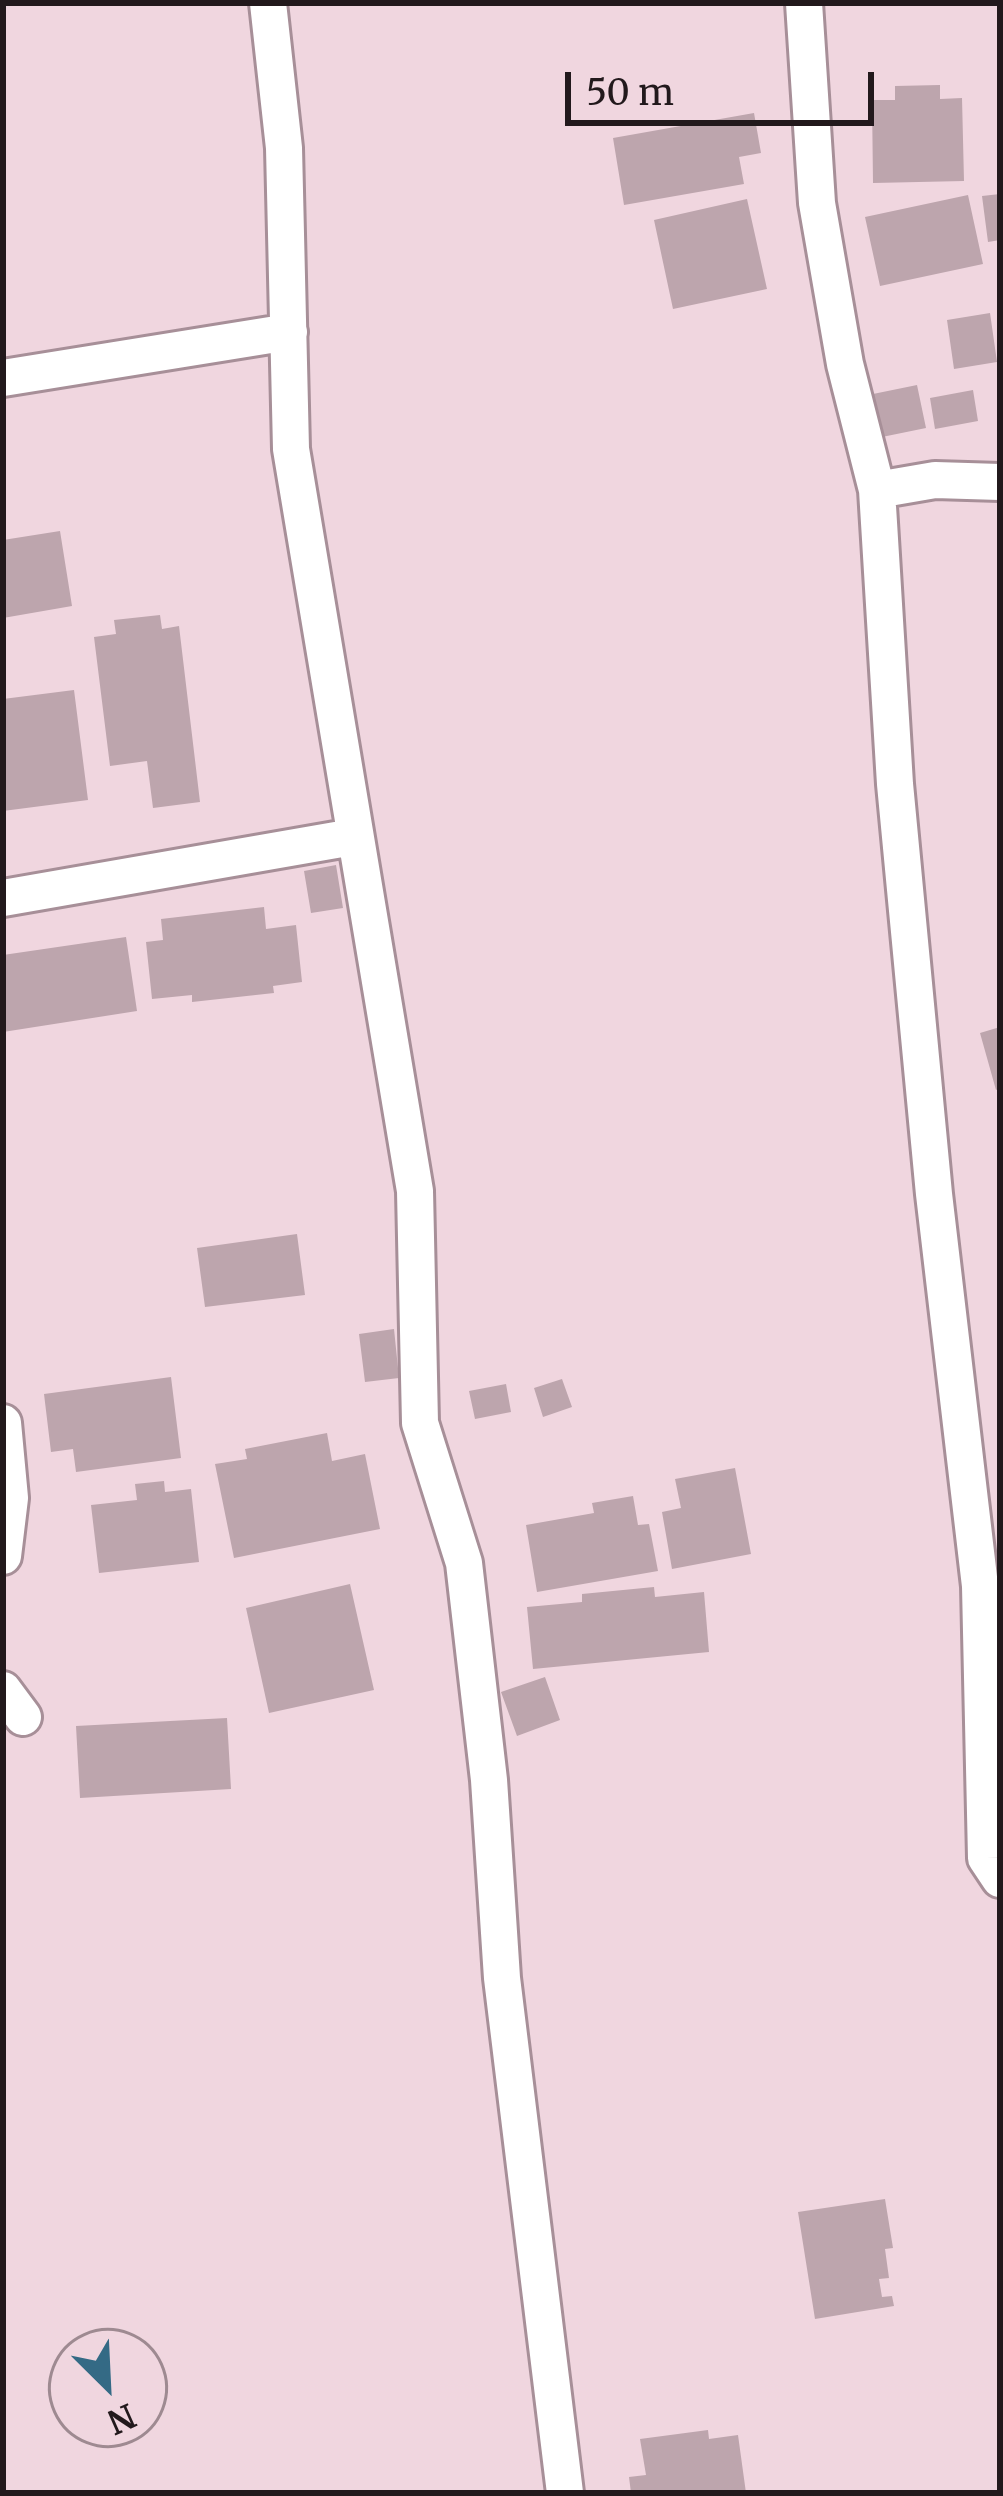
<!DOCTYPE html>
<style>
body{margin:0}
#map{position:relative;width:1003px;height:2496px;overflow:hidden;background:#f0d6df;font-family:Merriweather,serif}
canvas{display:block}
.frame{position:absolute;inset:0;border:6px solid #22191c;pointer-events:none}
.north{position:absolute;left:48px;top:2328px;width:120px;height:120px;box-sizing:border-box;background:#f0d6df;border:3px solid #9e8a91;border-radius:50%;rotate:156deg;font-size:33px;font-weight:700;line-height:48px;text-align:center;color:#22191c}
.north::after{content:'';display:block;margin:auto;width:42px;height:54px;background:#346a85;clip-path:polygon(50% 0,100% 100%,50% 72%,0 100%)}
.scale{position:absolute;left:565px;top:72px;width:309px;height:54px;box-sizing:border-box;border:6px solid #22191c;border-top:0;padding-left:15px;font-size:36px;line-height:42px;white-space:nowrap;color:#22191c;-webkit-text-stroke:9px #f0d6df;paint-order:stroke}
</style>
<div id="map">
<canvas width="1003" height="2496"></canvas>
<div class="frame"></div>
<div class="north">N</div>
<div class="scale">50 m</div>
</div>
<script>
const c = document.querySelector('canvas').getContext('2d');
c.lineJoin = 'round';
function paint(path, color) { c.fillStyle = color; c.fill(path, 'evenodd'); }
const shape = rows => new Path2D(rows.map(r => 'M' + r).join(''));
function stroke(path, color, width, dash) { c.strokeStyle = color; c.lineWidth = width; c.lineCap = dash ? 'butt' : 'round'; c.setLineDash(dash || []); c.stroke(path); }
const building = shape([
 [940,85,940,99,962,98,964,181,873,183,872,100,895,100,895,86],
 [754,113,761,153,739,157,744,184,624,205,613,138],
 [1000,194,1000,240,988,242,982,196],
 [968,195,983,264,880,286,865,217],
 [747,199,767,289,673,309,654,220],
 [990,313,997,362,954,369,947,320],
 [917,385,926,428,882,437,873,394],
 [973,390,978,421,935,429,930,398],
 [60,531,72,606,3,618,3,540],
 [160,615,162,629,179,626,200,802,153,808,147,761,110,766,94,637,116,634,114,620],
 [74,690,88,800,3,811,3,699],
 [336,865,343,908,311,913,304,871],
 [264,907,266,929,296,925,302,982,273,986,274,993,192,1002,192,995,152,999,146,942,163,940,161,919],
 [126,937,137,1011,3,1032,3,955],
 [1000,1027,1000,1088,996,1090,980,1033],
 [297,1234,305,1295,205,1307,197,1248],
 [394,1329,399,1378,365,1382,359,1334],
 [171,1377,181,1458,76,1472,73,1449,51,1452,44,1394],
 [562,1379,572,1407,543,1417,534,1388],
 [506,1384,511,1412,475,1419,469,1391],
 [327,1433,332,1461,365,1454,380,1529,234,1558,215,1464,247,1459,245,1449],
 [735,1468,751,1554,672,1569,662,1512,681,1508,675,1479],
 [164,1481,165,1492,191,1489,199,1562,99,1573,91,1505,137,1500,135,1484],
 [633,1496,638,1525,649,1524,658,1571,537,1592,526,1525,594,1513,592,1503],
 [350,1584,374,1690,269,1713,246,1608],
 [654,1587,655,1597,704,1592,709,1652,533,1669,527,1607,582,1602,582,1594],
 [545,1677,560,1720,517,1736,501,1692],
 [227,1718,231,1789,80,1798,76,1726],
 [885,2199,893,2248,885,2249,889,2278,879,2279,882,2297,892,2296,894,2306,815,2319,798,2212],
 [708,2430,709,2439,738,2435,746,2493,631,2493,629,2477,646,2475,640,2439]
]);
const minor = shape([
 [268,3,284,148,291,449,415,1191,420,1423,464,1563,489,1780,502,1978,565,2493],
 [804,3,817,203,845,364,877,490,895,784,934,1194,980,1586,986,1858,1000,1879],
 [3,378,289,332],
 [877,490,935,480,1000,482],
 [3,898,353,837],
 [3,1423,10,1498,3,1556],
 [3,1690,23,1717]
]);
paint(building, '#bda5ad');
stroke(minor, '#a78f98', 42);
stroke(minor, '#fff', 36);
</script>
